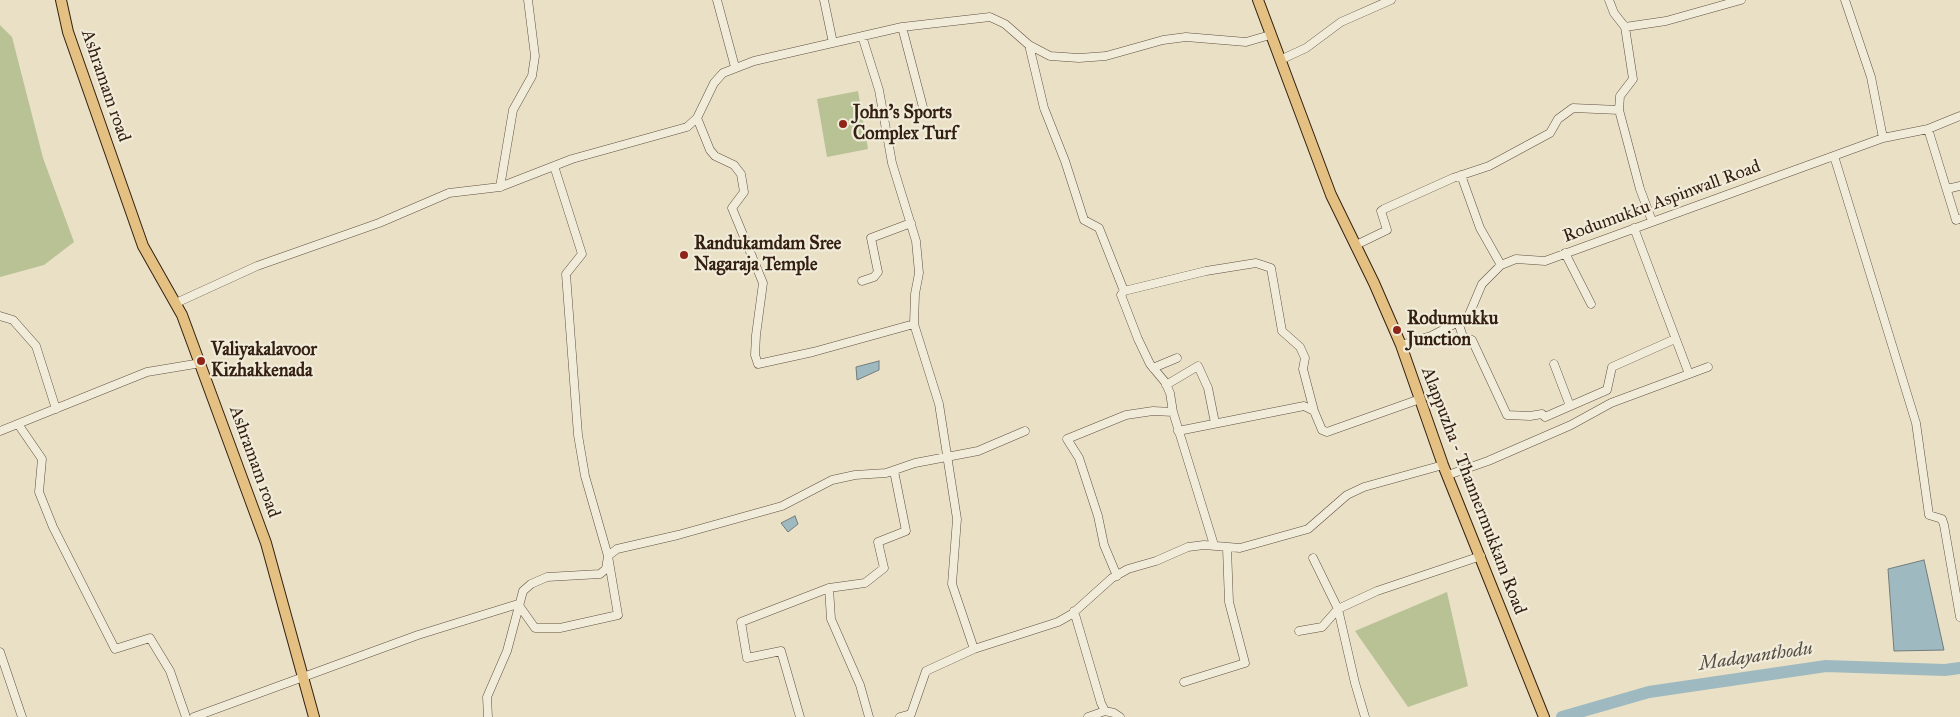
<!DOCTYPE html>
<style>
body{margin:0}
canvas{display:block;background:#e9e0c5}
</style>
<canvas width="1960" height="717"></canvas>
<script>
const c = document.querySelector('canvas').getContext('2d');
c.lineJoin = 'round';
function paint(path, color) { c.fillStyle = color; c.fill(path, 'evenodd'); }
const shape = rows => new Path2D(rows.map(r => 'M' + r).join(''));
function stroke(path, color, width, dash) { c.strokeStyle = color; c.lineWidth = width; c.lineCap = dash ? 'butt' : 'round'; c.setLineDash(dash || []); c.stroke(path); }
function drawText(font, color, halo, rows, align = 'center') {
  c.font = font + ' "IM FELL Great Primer",serif'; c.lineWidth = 4.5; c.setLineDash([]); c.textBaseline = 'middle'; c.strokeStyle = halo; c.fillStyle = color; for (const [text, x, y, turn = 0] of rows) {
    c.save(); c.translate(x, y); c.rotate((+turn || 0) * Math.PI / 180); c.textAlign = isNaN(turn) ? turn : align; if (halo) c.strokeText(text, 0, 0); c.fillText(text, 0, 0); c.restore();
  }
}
const green = shape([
 [0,25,12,37,43,158,74,242,44,265,0,277],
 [858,91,868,149,827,157,817,99],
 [1447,592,1468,686,1408,707,1355,631]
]);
const water = shape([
 [879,361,879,370,857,380,856,367,879,361],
 [795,516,798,524,788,532,781,523,795,516],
 [1924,560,1944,650,1894,651,1888,569,1924,560]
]);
const river = shape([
 [1562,717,1649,692,1826,666,1945,670,1960,668]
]);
const minor = shape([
 [717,0,735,67],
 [824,0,833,43],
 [1609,0,1614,13,1625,27],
 [1845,0,1871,77,1883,138],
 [902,27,924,111],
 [862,36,879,90,892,163,916,241,919,273,915,294,914,324,939,404,957,519,952,584,974,649,926,671,911,714,900,717],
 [1029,45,1044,108,1065,161,1084,220,1099,228,1124,291],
 [1280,60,1306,48,1341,22,1391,0],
 [697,118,710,150,715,156,734,165,741,174,744,192,732,208,763,283,756,335,755,355,758,364,813,352,914,324],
 [1928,129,1956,220,1960,219],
 [1834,156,1916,423,1929,515,1942,519,1944,525,1960,617],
 [1461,175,1480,228,1501,265],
 [500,187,513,110,532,76,535,56,528,0],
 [1947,189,1960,186],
 [1652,221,1640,189,1619,110,1620,96,1633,79,1625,27,1666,21,1741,0],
 [1634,228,1689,374],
 [1356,245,1387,230,1381,211,1384,209,1453,178,1489,166,1550,133,1558,119,1573,108,1619,110],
 [1565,253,1591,304],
 [862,281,874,277,878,272,871,238,911,223],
 [176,303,257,266,379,223,449,193,500,187,572,159,687,127,697,118,714,83,723,73,754,61,902,27,990,17,1005,24,1029,45,1050,56,1079,58,1106,56,1163,40,1186,37,1246,42,1270,35],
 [0,316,13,320,36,346,56,409],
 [1458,322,1463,337,1472,340,1507,415,1530,416,1542,414,1545,417,1607,390,1612,367,1675,339],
 [1401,345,1431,336,1468,317,1482,284,1501,265,1516,259,1545,261,1883,138,1928,129,1960,116],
 [1554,364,1570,406],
 [1153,368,1177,358],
 [1166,385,1198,366,1208,388,1215,423],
 [18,424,42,459,39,492,53,527,115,649,150,638,170,671,186,717],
 [0,431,147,372,201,363],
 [1178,431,1304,406,1314,411,1322,430,1327,432,1420,399],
 [1448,475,1488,461,1571,425,1611,403,1708,367],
 [1214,545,1173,412,1170,393,1165,382,1150,364,1138,339,1121,295,1124,291,1206,271,1256,263,1271,268,1282,331,1300,347,1305,358,1303,369,1314,411],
 [1117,576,1104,545,1098,516,1079,458,1067,439,1126,415,1153,411,1173,412],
 [829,588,831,619,860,685,869,717],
 [1074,611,1101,703,1105,711,1114,713,1120,717],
 [1299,631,1322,627,1338,609,1313,558],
 [974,649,1058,622,1072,614,1112,578,1128,569,1156,561,1188,547,1204,545,1240,548,1308,529,1347,495,1364,487,1443,465],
 [0,652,22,717],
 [1184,682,1245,663,1229,602,1227,548],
 [194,717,418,635,518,604,535,628,560,628,618,615,608,556,585,476,578,435,566,274,582,254,554,166],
 [488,717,487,697,507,651,523,591,531,584,547,577,600,574,606,569,608,556,617,549,678,535,782,506,832,480,855,475,886,473,915,463,978,451,1025,431],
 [800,717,781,651,747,658,741,622,829,588,865,583,884,568,878,542,906,531,894,471],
 [1088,717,1105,711],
 [1365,717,1355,683,1338,609,1377,591,1481,556]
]);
const major = shape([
 [61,0,68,32,143,246,182,315,266,543,314,717],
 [1258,0,1331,195,1374,283,1401,345,1443,465,1544,717]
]);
const markers = [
 [843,124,5,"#8f2418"],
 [684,255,5,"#8f2418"],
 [1397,330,5,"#8f2418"],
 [201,361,5,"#8f2418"]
];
const streetNames = [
 ["Ashramam road",105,86,71],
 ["Rodumukku Aspinwall Road",1662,202,-20],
 ["Ashramam road",254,462,70],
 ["Alappuzha - Thannermukkam Road",1473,491,69]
];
const poiNames = [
 ["John's Sports",853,114],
 ["Complex Turf",853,135],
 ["Randukamdam Sree",694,245],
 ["Nagaraja Temple",694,266],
 ["Rodumukku",1407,320],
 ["Junction",1407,341],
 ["Valiyakalavoor",211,351],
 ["Kizhakkenada",211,372]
];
const waterNames = [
 ["Madayanthodu",1756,657,-8]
];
paint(green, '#b8c294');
paint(water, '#9ebac0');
stroke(water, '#747c7b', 1);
stroke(river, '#9ebac0', 12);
stroke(minor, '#615040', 9);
stroke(major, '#342013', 12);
stroke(minor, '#f1ebd9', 8);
stroke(major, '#e4c082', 10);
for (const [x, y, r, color] of markers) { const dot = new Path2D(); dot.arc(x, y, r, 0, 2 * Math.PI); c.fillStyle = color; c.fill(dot); stroke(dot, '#f1ebd9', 2); }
drawText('18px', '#342013', '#f1ebd9', streetNames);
drawText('bold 18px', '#342013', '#f1ebd9', poiNames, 'left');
drawText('italic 19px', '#544e47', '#f1ebd9', waterNames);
</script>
